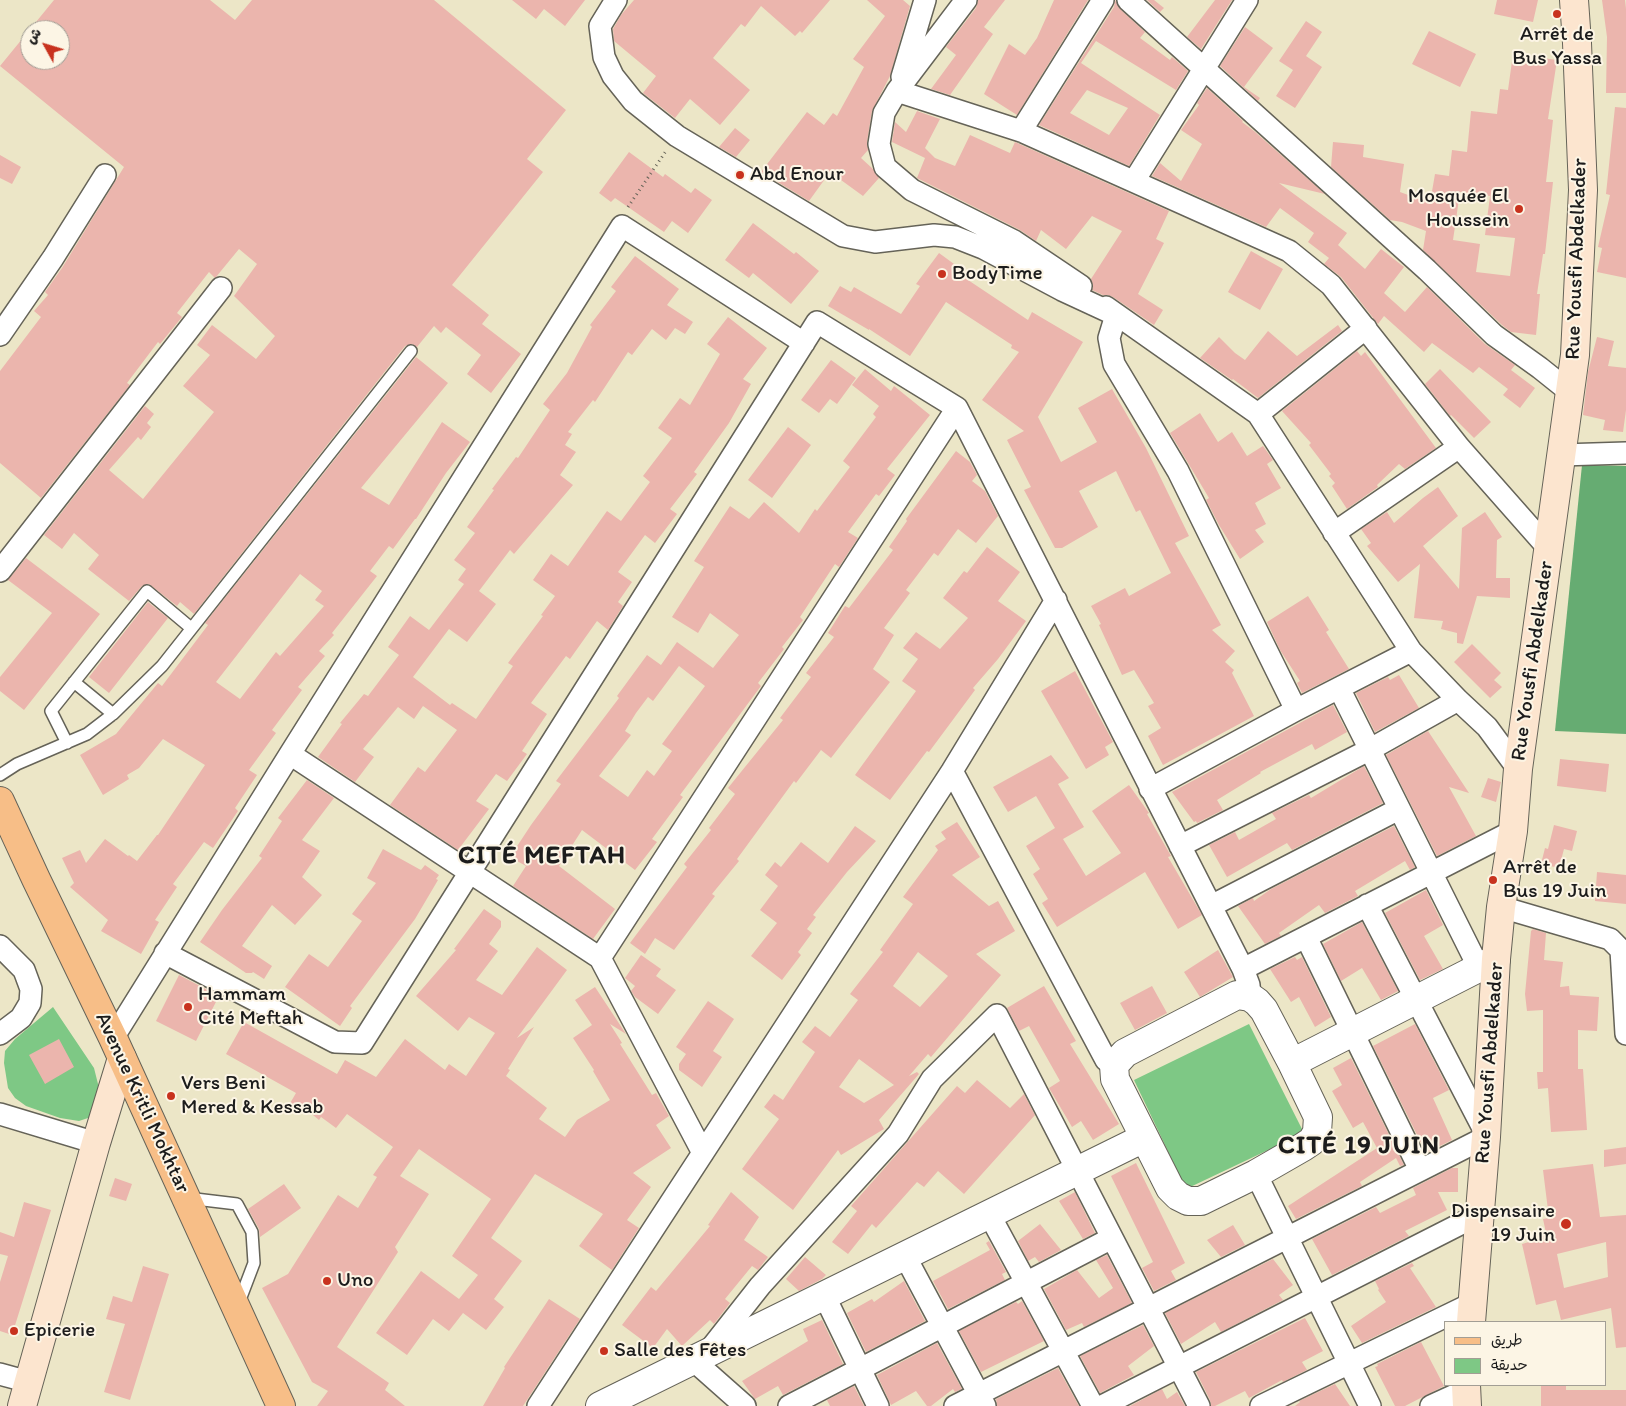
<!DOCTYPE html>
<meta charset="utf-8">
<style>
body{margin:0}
#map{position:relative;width:1626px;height:1406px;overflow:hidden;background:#ece6c7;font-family:Itim,"Playpen Sans Arabic",sans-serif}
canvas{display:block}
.legend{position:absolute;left:1444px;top:1321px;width:162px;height:65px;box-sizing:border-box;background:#fcf5e5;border:1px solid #a29e95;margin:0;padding:6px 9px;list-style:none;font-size:15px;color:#1c1c1c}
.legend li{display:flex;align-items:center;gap:10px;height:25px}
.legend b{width:25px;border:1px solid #a29e95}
.north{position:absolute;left:20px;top:20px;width:50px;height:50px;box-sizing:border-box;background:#fcf5e5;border:1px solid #a29e95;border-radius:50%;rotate:309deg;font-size:14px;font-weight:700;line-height:20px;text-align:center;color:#1c1c1c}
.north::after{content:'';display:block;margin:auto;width:18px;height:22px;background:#c8321e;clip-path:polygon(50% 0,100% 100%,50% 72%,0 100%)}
</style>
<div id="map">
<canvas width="1626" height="1406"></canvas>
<ul class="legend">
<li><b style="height:6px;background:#f7be87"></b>طريق</li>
<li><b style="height:14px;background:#7ec885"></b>حديقة</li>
</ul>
<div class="north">ش</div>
</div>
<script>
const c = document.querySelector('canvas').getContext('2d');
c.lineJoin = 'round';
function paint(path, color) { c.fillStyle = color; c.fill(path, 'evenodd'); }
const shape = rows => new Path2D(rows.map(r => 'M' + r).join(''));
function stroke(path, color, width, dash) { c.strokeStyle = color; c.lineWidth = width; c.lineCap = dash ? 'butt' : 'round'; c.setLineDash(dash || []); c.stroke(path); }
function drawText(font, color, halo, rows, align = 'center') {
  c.font = font + ' Itim,sans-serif'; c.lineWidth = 4; c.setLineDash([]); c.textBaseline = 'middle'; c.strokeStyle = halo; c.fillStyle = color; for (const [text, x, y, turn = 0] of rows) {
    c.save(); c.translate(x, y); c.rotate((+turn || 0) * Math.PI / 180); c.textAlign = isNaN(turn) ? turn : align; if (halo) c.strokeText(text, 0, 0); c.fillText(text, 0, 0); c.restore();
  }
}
const green = shape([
 [53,1007,94,1068,99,1088,94,1111,88,1118,79,1121,60,1118,26,1106,15,1098,8,1088,4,1063,5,1051,15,1039],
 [1249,1024,1304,1133,1186,1189,1134,1080]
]);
const forest = shape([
 [1582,465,1626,466,1626,734,1555,731]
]);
const building = shape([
 [54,0,210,0,235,20,252,0,434,0,566,110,527,159,543,172,452,285,489,315,482,324,521,354,491,393,467,374,481,355,446,327,441,333,434,326,417,347,412,344,405,346,194,614,180,602,177,606,149,584,142,586,129,601,88,569,99,555,74,533,62,549,44,535,145,406,154,414,147,423,151,427,141,440,138,437,109,470,143,499,214,412,183,386,210,355,197,345,212,325,256,359,275,336,234,296,257,264,239,249,216,277,215,278,209,272,177,313,182,317,160,344,158,342,127,383,130,385,41,498,0,463,0,371,41,317,34,311,48,295,45,292,62,268,124,167,0,66],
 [30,30,60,30,60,60,30,60],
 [512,0,585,0,565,26,544,9,536,19],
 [634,0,830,0,802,33,800,31,795,36,761,6,745,27,741,24,713,58,750,90,720,125,690,99,675,118,643,93,656,76,614,41,613,29,621,15],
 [867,0,903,0,910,6,890,76,872,111,867,142,868,150,861,158,873,169,879,178,863,196,830,172,809,201,761,172,807,112,824,125,833,113,837,116,864,67,853,59,885,16],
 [978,0,1005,0,984,27,993,34,950,95,931,89,956,55,946,47,976,8],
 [1054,0,1088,0,1017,115,984,94,1009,44,1025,55,1037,38],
 [1115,0,1120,9,1145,32,1140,38,1170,60,1172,57,1188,71,1176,90,1096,41,1081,63,1160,115,1129,166,1039,125,1114,7],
 [1087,90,1128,108,1109,135,1070,113],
 [1147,0,1154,0,1164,8,1160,12],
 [1215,0,1232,0,1201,49,1187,37],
 [1497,0,1538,0,1533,22,1494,14],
 [1602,0,1625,0,1626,9,1626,93,1606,93,1607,37],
 [1306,21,1322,32,1306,56,1322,67,1295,108,1276,96,1293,70,1279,61],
 [1245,27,1273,48,1244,87,1260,98,1258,101,1220,66],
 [1429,31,1476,54,1460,87,1412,64],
 [1513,54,1557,60,1548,119,1553,120,1546,182,1553,182,1545,254,1543,254,1537,294,1540,294,1536,335,1511,332,1502,325,1423,250,1426,231,1402,222,1390,220,1331,167,1333,142,1364,145,1363,157,1404,164,1400,192,1430,203,1435,174,1449,176,1452,150,1467,152,1471,111,1497,114,1500,89,1508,90],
 [1460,192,1490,196,1485,235,1515,238,1510,276,1476,272,1480,244,1453,240],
 [1207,88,1243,121,1242,122,1254,131,1325,194,1279,183,1347,233,1338,245,1365,269,1381,249,1404,267,1384,293,1405,312,1427,287,1485,344,1515,365,1511,370,1535,388,1520,408,1503,395,1508,389,1479,367,1473,373,1432,343,1424,352,1384,316,1378,324,1341,277,1324,264,1329,258,1308,242,1314,233,1280,208,1266,227,1152,176,1160,163,1181,181,1202,144,1181,130,1199,105,1197,103],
 [1615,107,1626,108,1626,278,1597,272,1602,248,1598,247,1610,195,1606,194],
 [917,111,940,119,925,148,935,158,955,166,970,135,1010,153,1015,142,1169,211,1156,239,1164,243,1138,294,1163,310,1154,325,1113,297,1108,295,1103,295,1092,290,1093,286,1091,279,1122,231,1092,216,1066,249,1041,230,1036,241,1020,230,917,178,925,158,892,142,895,122,906,132],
 [735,128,750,140,736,157,719,147],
 [629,152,663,177,665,174,691,193,695,188,712,200,688,233,672,221,664,232,615,198,611,202,599,193],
 [0,155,21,167,12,184,0,178],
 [753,223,794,254,796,252,819,271,791,304,753,273,749,278,725,260],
 [1251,251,1283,269,1260,310,1228,292],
 [939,253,965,272,962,276,1028,320,1032,312,1083,342,1038,417,1061,462,1097,442,1078,408,1112,389,1146,448,1189,536,1175,543,1221,625,1212,630,1235,651,1225,662,1234,670,1232,673,1254,716,1163,765,1148,736,1161,728,1148,706,1154,703,1134,670,1122,675,1099,625,1101,624,1091,606,1125,588,1129,596,1171,573,1140,510,1136,512,1116,471,1079,491,1098,527,1062,548,1055,548,1024,490,1031,487,1007,440,1024,431,982,400,1019,352,1011,348,1012,345,946,302,910,356,869,329,869,330,828,306,840,286,851,292,854,287,901,314,920,286,916,284],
 [635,256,679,289,667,305,693,322,685,334,675,328,666,340,652,329,632,355,628,352,595,402,593,400,568,432,572,434,565,445,576,452,560,475,573,485,514,554,510,550,479,591,496,604,467,642,449,629,413,677,450,705,452,703,476,719,513,666,508,663,543,616,541,615,555,596,533,580,551,554,568,566,607,511,621,521,650,482,643,476,672,438,658,428,680,398,690,405,720,354,707,344,728,317,767,348,743,379,751,384,729,423,694,472,697,474,670,509,677,514,655,543,645,535,618,572,632,582,618,602,623,606,608,630,597,621,570,659,566,656,531,703,547,714,522,751,527,754,507,781,496,774,476,801,489,809,458,850,390,805,418,767,425,772,457,730,423,706,414,719,398,707,363,749,374,757,355,782,318,757,342,724,340,723,364,694,368,696,399,655,388,647,410,616,429,630,464,584,458,580,466,569,454,560,475,533,467,527,494,490,492,489,516,457,518,458,550,410,543,404,567,373,592,327,590,325,616,291,611,287],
 [1338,325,1342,331,1258,398,1233,379,1232,380,1200,358,1219,337,1235,353,1245,360,1268,331,1297,356],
 [1597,337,1614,341,1608,366,1626,368,1626,410,1623,432,1603,430,1605,420,1583,415,1588,372],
 [1357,351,1361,356,1365,352,1436,448,1405,469,1399,464,1377,485,1378,487,1347,509,1332,486,1335,483,1329,476,1331,474,1309,445,1311,443,1282,411],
 [416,357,448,383,361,488,389,505,442,422,470,442,446,473,416,519,415,519,393,549,389,546,370,571,377,576,332,633,334,635,319,651,325,656,298,687,302,690,272,730,276,733,249,770,257,775,235,808,238,811,213,848,204,842,173,884,177,887,155,920,159,922,141,954,101,931,108,920,70,887,74,883,62,858,80,850,86,863,105,839,128,856,129,855,137,861,157,835,158,835,205,765,163,739,139,768,127,775,129,779,103,795,80,755,116,734,158,683,162,686,208,625,205,623],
 [300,574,322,591,315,600,324,606,280,656,276,652,240,699,216,682],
 [831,360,856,378,837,404,830,399,819,413,801,400],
 [865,369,891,391,894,386,930,415,887,469,895,475,879,496,876,494,848,532,858,538,839,567,835,564,800,617,803,620,782,647,784,649,758,683,761,686,680,795,683,797,652,839,657,842,635,870,582,830,559,866,615,909,593,939,513,886,526,866,510,857,531,825,561,784,556,781,619,698,617,696,647,655,661,665,677,642,713,668,739,635,710,613,698,633,672,617,704,567,694,561,730,506,749,519,764,502,799,533,815,509,817,511,850,467,843,461,876,417,873,414,879,406,852,385],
 [679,666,705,686,662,744,672,751,654,776,647,770,628,797,599,776,631,735,625,731,636,713,648,697,653,701],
 [1440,369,1491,422,1474,438,1451,415,1450,416,1425,384],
 [1200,413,1218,442,1232,432,1247,456,1263,446,1273,460,1267,464,1281,488,1255,503,1266,524,1255,530,1264,542,1240,559,1219,525,1206,500,1209,498,1170,433],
 [788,427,811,445,772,498,748,480],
 [956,451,970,462,977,475,972,481,985,491,998,516,976,543,958,529,938,556,934,553,906,590,910,593,884,628,894,635,873,669,890,682,831,758,821,750,796,783,794,781,737,859,739,861,712,894,715,896,674,950,655,938,645,954,630,943,687,867,684,864,711,830,709,828,735,794,728,788,783,720,780,718,811,677,806,673,834,637,828,633,845,606,849,608,893,550,889,547,907,521,906,519],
 [1438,487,1458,516,1423,546,1459,589,1462,528,1485,512,1502,537,1497,540,1496,578,1510,578,1510,598,1477,596,1463,644,1457,643,1457,633,1441,629,1443,621,1414,618,1420,564,1398,582,1367,546,1371,543,1361,529,1387,512,1394,523,1423,498],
 [987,547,1020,572,998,601,1026,621,998,659,973,688,975,690,929,752,927,751,890,800,855,775,916,691,902,681,918,659,903,648,916,632,940,649,968,618,943,598,964,571,967,573],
 [26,558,100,614,24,710,0,691,0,677,52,613,8,580],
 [1308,596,1329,630,1326,632,1349,669,1302,693,1297,683,1300,681,1280,650,1267,622],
 [148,602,168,618,109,693,89,677],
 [1472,644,1501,673,1494,680,1502,687,1490,698,1454,662],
 [1075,671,1113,742,1105,747,1109,755,1086,769,1041,691],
 [1399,675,1419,708,1375,732,1356,693,1388,677,1390,680],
 [1333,705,1347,732,1315,750,1312,744,1260,772,1261,773,1217,800,1223,810,1197,823,1196,821,1194,822,1172,792],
 [1428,731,1469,793,1449,787,1476,836,1437,856,1386,755],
 [1051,755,1069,778,1058,784,1084,827,1063,839,1086,876,1121,853,1092,811,1129,785,1149,813,1147,814,1171,856,1168,857,1202,915,1178,929,1145,872,1057,927,1042,903,1048,899,1033,874,1040,869,1026,846,1055,828,1036,796,1008,812,993,787],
 [1560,759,1609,764,1606,792,1557,786],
 [1364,766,1383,803,1292,850,1287,843,1227,877,1209,845,1235,832,1239,840,1276,819,1272,813,1309,795,1311,798],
 [1488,778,1501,782,1496,802,1481,797],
 [307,780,334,798,302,840,320,851,302,877,322,895,295,925,272,905,242,946,272,966,264,979,253,972,252,973,246,973,200,942,222,910,262,858,259,856,282,821,278,818],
 [957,822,980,857,952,875,989,906,998,901,1015,931,976,954,1001,975,931,1057,928,1054,909,1076,917,1072,919,1074,879,1120,884,1129,841,1155,838,1150,793,1210,742,1169,779,1119,764,1107,774,1094,783,1100,815,1052,802,1042,815,1026,830,1037,858,1000,850,994,883,952,880,950,913,904,903,897,938,850,935,846,946,839,941,832],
 [918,952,948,976,920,1007,893,986],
 [859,1059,894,1085,864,1103,839,1087],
 [1554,825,1577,831,1572,851,1564,849,1559,868,1541,864,1545,848,1548,849],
 [855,826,876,841,847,872,813,915,816,917,807,929,812,933,798,952,801,955,782,980,751,956,777,923,760,910,778,886,765,875,775,862,781,867,801,842,828,863],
 [1394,826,1415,867,1410,870,1405,861,1355,891,1358,896,1325,913,1319,905,1279,933,1281,936,1265,944,1238,906,1253,898,1254,901,1271,889],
 [383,849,419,869,421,870,425,865,439,875,436,879,438,880,415,919,350,1006,352,1008,340,1026,285,987,309,954,328,967,362,921,352,914,376,883,367,878],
 [1597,872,1626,875,1626,904,1595,901],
 [1426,890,1443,925,1424,936,1443,969,1420,980,1385,913],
 [484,909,501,921,501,927,489,944,498,951,476,980,502,995,537,947,567,970,517,1038,534,1027,508,1069,510,1070,506,1076,547,1108,539,1119,565,1137,577,1120,610,1100,593,1071,594,1070,573,1038,592,1025,575,1000,595,987,626,1034,610,1024,622,1043,620,1044,652,1095,656,1093,669,1116,656,1125,671,1148,633,1173,651,1187,627,1220,639,1228,612,1270,579,1246,603,1214,535,1174,491,1238,522,1261,494,1299,504,1307,486,1330,463,1313,449,1331,433,1319,407,1355,376,1333,421,1271,459,1299,478,1275,452,1256,491,1199,419,1149,400,1176,429,1194,395,1247,398,1252,337,1347,389,1383,385,1390,405,1406,317,1406,328,1391,312,1382,262,1288,288,1274,338,1195,358,1208,377,1177,373,1175,393,1147,347,1114,336,1128,321,1117,319,1120,307,1110,305,1114,289,1105,296,1093,226,1054,244,1022,337,1074,345,1060,376,1077,405,1039,445,1070,449,1064,466,1076,495,1033,469,1017,458,1031,416,996,456,950,454,949],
 [1362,922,1398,991,1381,1000,1362,968,1341,981,1323,944],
 [1533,929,1546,933,1544,960,1563,962,1560,987,1569,986,1570,995,1599,997,1597,1031,1578,1030,1578,1069,1583,1069,1587,1130,1551,1132,1548,1088,1538,1089,1537,1072,1543,1072,1543,1010,1527,1011,1525,994,1531,931],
 [1218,950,1233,977,1200,997,1184,972],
 [641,955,661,969,656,976,676,990,658,1014,635,997,631,991,635,986,625,978],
 [1295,957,1297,960,1302,957,1331,1017,1315,1027,1299,997,1291,1002,1270,969],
 [179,975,219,996,196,1041,156,1021],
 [1044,986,1076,1041,1070,1044,1119,1124,1093,1140,1081,1121,1072,1127,1049,1088,1060,1081,1029,1026,1019,1031,1007,1008],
 [1152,986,1167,1013,1135,1030,1120,1003],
 [708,1001,734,1019,713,1051,722,1057,702,1087,679,1070,679,1064,686,1054,676,1047],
 [1415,1024,1449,1090,1433,1098,1452,1140,1426,1153,1373,1046],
 [59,1039,74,1067,45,1084,29,1055],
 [1351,1058,1404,1165,1400,1166,1396,1158,1360,1182,1362,1186,1296,1219,1288,1206,1377,1148,1363,1122,1353,1128,1332,1091,1342,1085,1333,1068],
 [977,1080,1010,1108,1024,1094,1035,1115,964,1194,938,1171,924,1187,917,1182,876,1228,872,1224,848,1254,832,1242,857,1211,851,1206,957,1086,965,1093],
 [1626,1147,1626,1164,1604,1167,1604,1150],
 [1136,1163,1185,1263,1171,1271,1176,1280,1154,1291,1142,1268,1153,1262,1111,1176],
 [1593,1164,1600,1217,1626,1215,1626,1347,1616,1348,1611,1308,1561,1320,1556,1300,1536,1305,1522,1244,1536,1240,1535,1236,1546,1233,1543,1219,1549,1218,1543,1170],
 [1606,1242,1608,1277,1564,1288,1557,1254],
 [1452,1168,1458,1168,1458,1192,1438,1192,1447,1210,1405,1231,1409,1236,1332,1275,1312,1239,1376,1207,1380,1213,1416,1195,1413,1188],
 [115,1178,132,1184,126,1201,109,1196],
 [284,1184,301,1208,260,1237,259,1229,248,1209],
 [731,1192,759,1217,744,1240,768,1257,758,1270,752,1266,725,1299,730,1303,714,1324,710,1320,682,1346,667,1329,653,1348,622,1325,651,1287,656,1291,710,1226,708,1225],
 [1075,1192,1095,1233,1083,1239,1059,1201],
 [24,1202,51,1210,12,1335,0,1331,0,1282,8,1256,0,1254,0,1232,14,1237],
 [1040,1224,1061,1250,1039,1262,1035,1257,1028,1261,1018,1241],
 [1233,1225,1245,1245,1221,1257,1207,1240],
 [989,1241,1006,1272,1002,1274,1005,1280,948,1309,933,1281,990,1250,986,1243],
 [1107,1255,1132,1303,1084,1327,1082,1323,1066,1330,1044,1289,1077,1270,1099,1298,1113,1288,1096,1260],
 [805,1257,826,1275,822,1279,799,1291,786,1279],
 [1273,1259,1293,1285,1279,1295,1283,1300,1221,1332,1215,1322,1181,1344,1165,1313],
 [1412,1263,1414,1266,1410,1268,1436,1307,1362,1343,1351,1326,1386,1302,1378,1290,1379,1289,1375,1281],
 [143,1266,169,1274,130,1400,104,1392,125,1324,106,1319,113,1296,132,1302],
 [904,1281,925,1321,866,1352,847,1313,872,1299,874,1302],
 [549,1299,580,1319,523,1406,483,1406,505,1368,504,1367],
 [1022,1301,1044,1341,981,1372,959,1331,1016,1302,1018,1304],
 [1305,1318,1323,1351,1302,1362,1307,1370,1283,1382,1282,1380,1249,1398,1245,1391,1215,1406,1211,1406,1210,1400,1196,1372],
 [822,1320,843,1364,783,1395,778,1386,755,1399,742,1381,808,1341,803,1329],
 [1143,1325,1154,1346,1128,1366,1134,1375,1100,1393,1080,1356],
 [1421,1342,1444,1386,1405,1406,1395,1406,1375,1367,1378,1366,1377,1364],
 [937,1343,962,1389,955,1392,953,1389,931,1406,927,1406,916,1391,891,1405,877,1375],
 [1058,1368,1079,1406,997,1406,996,1399],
 [1335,1384,1350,1406,1295,1406,1300,1402,1299,1401],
 [1541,1385,1566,1385,1566,1390,1626,1390,1626,1406,1541,1406],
 [854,1386,864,1406,830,1406,827,1400],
 [1162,1389,1167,1399,1177,1392,1185,1406,1130,1406]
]);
const path = shape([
 [628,207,666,151]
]);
const service = shape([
 [74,682,113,714],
 [67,743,51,711,147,591,191,628],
 [0,775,17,764,87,734,113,714,162,666,411,351],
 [187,1198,237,1204,252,1232,254,1263,238,1305]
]);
const minor = shape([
 [616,0,600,26,604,57,613,76,633,101,677,136,843,236,875,242,934,235,955,237,983,248,1062,290,1116,315,1109,338,1114,364,1178,471,1296,710],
 [966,0,897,91,884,113,879,144,885,167,912,190,1014,241,1081,286],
 [1128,0,1427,270,1494,335,1540,368,1570,392],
 [902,77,925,0],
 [897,91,1021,131,1289,251,1331,285,1459,447,1549,549],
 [1021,131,1103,0],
 [1134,181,1247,0],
 [1106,307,1258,414,1411,651,1458,700,1487,727,1518,769],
 [0,335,53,258,105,175],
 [1258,414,1366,328],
 [1561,455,1626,453],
 [1334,533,1459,447],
 [0,571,221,288],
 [1339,688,1479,968],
 [290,754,600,958,703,1153],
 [952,771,1106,1060,1114,1065],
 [1150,789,1296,710,1411,651],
 [1180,846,1369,750,1458,700],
 [1367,905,1485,1132],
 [1211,906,1399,809],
 [1501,907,1610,939,1621,950,1626,1034],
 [1306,937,1420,1170],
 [0,946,24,970,31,989,30,1003,21,1018,0,1034],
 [165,953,335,1042,362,1043,817,322,957,408,1243,969,1249,985,1250,997],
 [600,958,957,408],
 [1243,969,1513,831],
 [113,1038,290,754,622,226,804,343],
 [0,1114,96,1143],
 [1256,1174,1370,1406],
 [989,1214,1093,1406],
 [905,1256,985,1406],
 [824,1295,878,1406],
 [708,1352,760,1286,898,1134,932,1079,997,1015,1199,1406],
 [693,1360,745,1406],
 [0,1374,29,1382],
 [538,1406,952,771,1056,600],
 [789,1406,1112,1238],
 [955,1406,1486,1137],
 [1102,1406,1480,1214],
 [1261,1406,1473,1303],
 [1431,1406,1466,1390]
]);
const tertiary = shape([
 [1237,995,1250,997,1257,1002,1264,1010,1292,1063,1318,1117,1317,1132,1312,1141,1303,1147,1256,1174,1201,1201,1188,1201,1178,1196,1170,1188,1115,1079,1114,1065,1125,1053,1237,995],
 [1292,1063,1496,959],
 [600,1406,1144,1138]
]);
const secondary = shape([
 [1471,1322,1486,1137,1496,959,1501,907,1513,831,1518,769,1575,355,1583,190,1577,43,1574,0],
 [1466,1385,1467,1406],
 [22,1406,96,1143,122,1058]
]);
const primary = shape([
 [0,801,36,879,113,1038,281,1406]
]);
const markers = [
 [1557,14,5,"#c8321e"],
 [740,175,5,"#c8321e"],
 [1519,209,5,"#c8321e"],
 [942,274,5,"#c8321e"],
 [1493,880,5,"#c8321e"],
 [188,1007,5,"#c8321e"],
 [171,1096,5,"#c8321e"],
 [1566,1224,6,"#c8321e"],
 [327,1281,5,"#c8321e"],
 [14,1331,5,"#c8321e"],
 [604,1351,5,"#c8321e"]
];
const poiNames = [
 ["Arrêt de",1557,35,"center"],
 ["Bus Yassa",1557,59,"center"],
 ["Abd Enour",750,175],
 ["Mosquée El",1509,197,"right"],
 ["Houssein",1509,221,"right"],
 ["BodyTime",952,274],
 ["Arrêt de",1503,868],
 ["Bus 19 Juin",1503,892],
 ["Hammam",198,995],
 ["Cité Meftah",198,1019],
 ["Vers Beni",181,1084],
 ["Mered & Kessab",181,1108],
 ["Dispensaire",1555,1212,"right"],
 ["19 Juin",1555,1236,"right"],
 ["Uno",337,1281],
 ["Epicerie",24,1331],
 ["Salle des Fêtes",614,1351]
];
const streetNames = [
 ["Rue Yousfi Abdelkader",1577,259,-88],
 ["Rue Yousfi Abdelkader",1533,661,-82],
 ["Rue Yousfi Abdelkader",1490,1063,-86],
 ["Avenue Kritli Mokhtar",142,1103,65]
];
const districtNames = [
 ["CITÉ MEFTAH",542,856],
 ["CITÉ 19 JUIN",1359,1146]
];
paint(green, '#7ec885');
paint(forest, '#66ac72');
paint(building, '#ebb5ad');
stroke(service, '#656358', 14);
stroke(minor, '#656358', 24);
stroke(tertiary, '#656358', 30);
stroke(secondary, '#656358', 30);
stroke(primary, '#656358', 30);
stroke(path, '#656358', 3, [1, 4]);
stroke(service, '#fff', 11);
stroke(minor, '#fff', 21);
stroke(tertiary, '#fff', 28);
stroke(secondary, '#fce5cf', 28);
stroke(primary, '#f7be87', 28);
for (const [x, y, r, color] of markers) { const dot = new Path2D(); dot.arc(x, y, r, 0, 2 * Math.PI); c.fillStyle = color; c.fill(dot); stroke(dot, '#fcf5e5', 2); }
drawText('21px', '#1c1c1c', '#fcf5e5', poiNames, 'left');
drawText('21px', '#1c1c1c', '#fcf5e5', streetNames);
c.letterSpacing = '1px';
drawText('bold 26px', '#1c1c1c', '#fcf5e5', districtNames);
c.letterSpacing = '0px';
</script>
